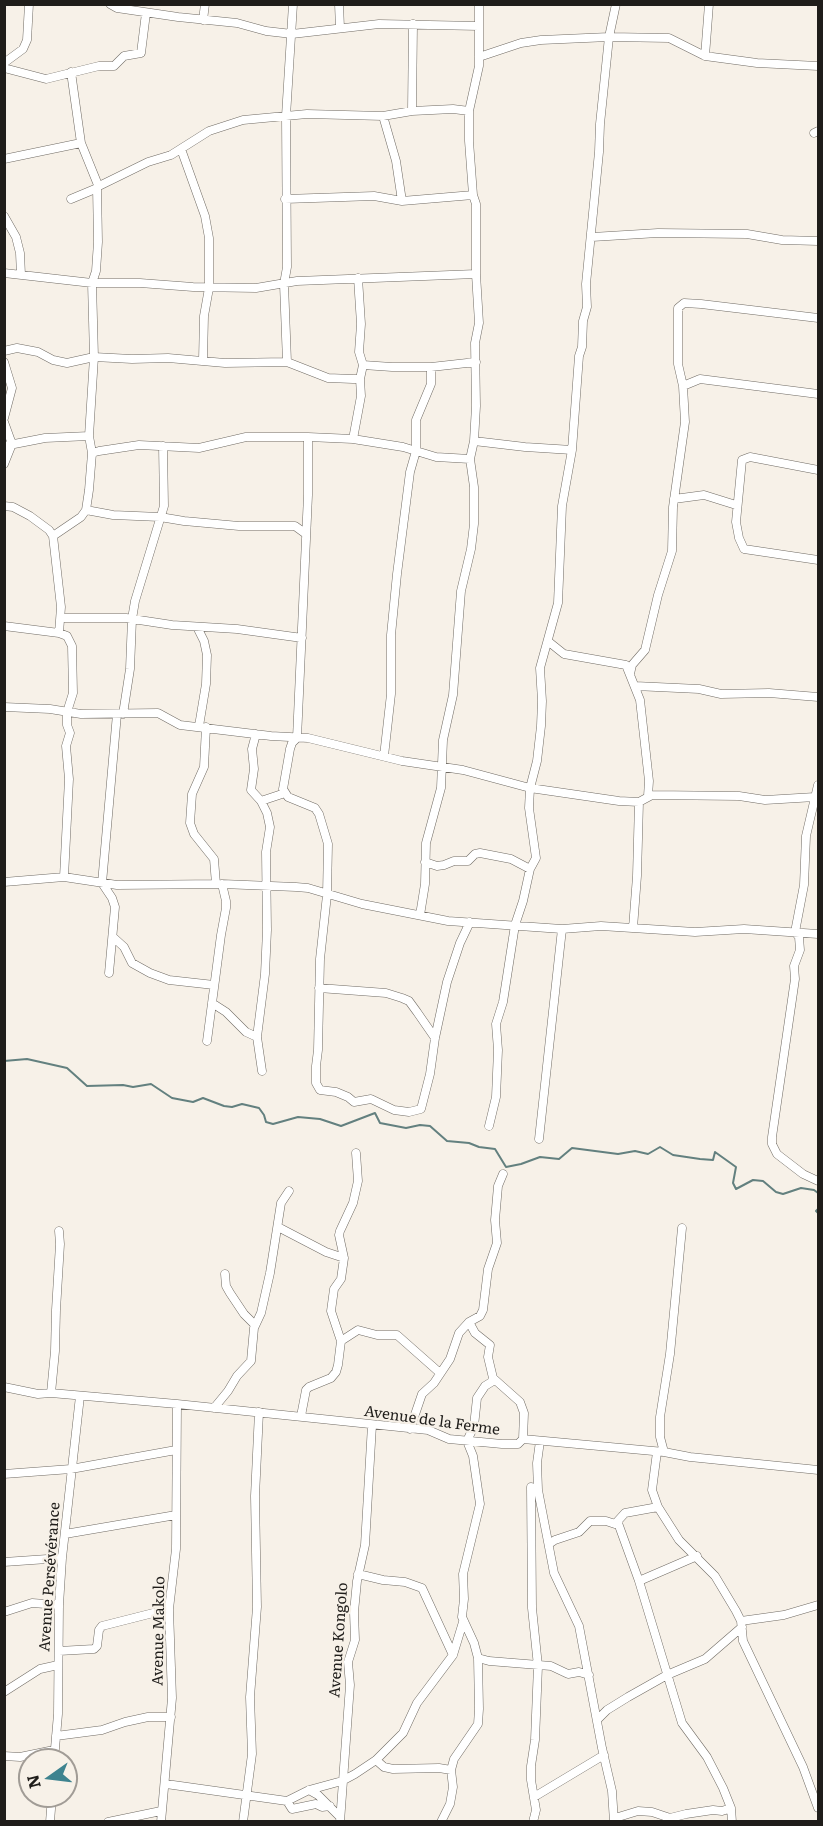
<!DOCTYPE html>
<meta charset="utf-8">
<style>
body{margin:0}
#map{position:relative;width:823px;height:1826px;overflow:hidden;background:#f7f1e8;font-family:Literata,serif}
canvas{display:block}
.frame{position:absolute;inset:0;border:6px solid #1f1d1a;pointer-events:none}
.north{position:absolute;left:18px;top:1748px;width:60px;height:60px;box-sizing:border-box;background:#f7f1e8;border:2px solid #a19c96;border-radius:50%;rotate:256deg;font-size:16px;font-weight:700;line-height:24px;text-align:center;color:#1f1d1a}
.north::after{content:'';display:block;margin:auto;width:21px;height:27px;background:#3e838f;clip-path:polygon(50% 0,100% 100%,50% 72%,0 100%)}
</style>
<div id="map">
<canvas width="823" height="1826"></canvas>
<div class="frame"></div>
<div class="north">N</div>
</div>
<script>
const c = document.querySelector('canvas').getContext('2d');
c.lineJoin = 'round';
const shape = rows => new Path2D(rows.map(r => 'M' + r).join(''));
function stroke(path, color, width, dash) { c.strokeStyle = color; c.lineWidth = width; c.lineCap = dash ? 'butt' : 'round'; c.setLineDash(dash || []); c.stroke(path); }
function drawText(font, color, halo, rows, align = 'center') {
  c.font = font + ' Literata,serif'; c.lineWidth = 4.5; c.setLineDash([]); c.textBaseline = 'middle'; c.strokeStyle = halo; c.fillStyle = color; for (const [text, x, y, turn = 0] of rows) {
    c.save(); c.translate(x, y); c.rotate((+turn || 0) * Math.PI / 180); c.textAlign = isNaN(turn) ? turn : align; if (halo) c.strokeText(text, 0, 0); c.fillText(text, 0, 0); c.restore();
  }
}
const stream = shape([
 [4,1061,27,1059,67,1068,87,1086,123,1085,133,1087,151,1084,172,1098,193,1102,203,1098,224,1106,232,1107,242,1104,259,1108,264,1115,266,1122,273,1124,298,1117,320,1119,341,1126,375,1113,380,1123,406,1128,420,1125,430,1126,447,1141,469,1143,479,1147,495,1149,506,1167,521,1164,540,1157,559,1159,572,1148,618,1154,635,1151,648,1154,660,1147,673,1155,700,1159,713,1160,715,1152,736,1167,733,1183,736,1189,753,1180,763,1181,776,1192,783,1194,801,1188,814,1190,818,1193],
 [818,1209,816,1211,818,1213]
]);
const minor = shape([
 [110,4,117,8,178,17,237,23,266,31,292,34,379,24,479,26],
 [339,4,340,28],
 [203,20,205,4],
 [705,56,709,4],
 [479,57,521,43,541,40,609,37,669,38,705,56,757,63,818,66],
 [4,63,23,49,27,40,29,4],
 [4,68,46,79,99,66,114,66,124,56,141,53,146,13],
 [71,72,81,143,98,185],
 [412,111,413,24],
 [383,116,396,161,402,201],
 [814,133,818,131],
 [181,149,205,216,209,238,209,288,204,316,203,360],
 [4,159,81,143],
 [71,199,95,189],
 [285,199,374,196,402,201,473,195],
 [4,216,16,237,20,253,21,275],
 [592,237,658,233,747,234,782,240,818,241],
 [4,273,92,283,140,283,193,287,256,288,297,281,476,274],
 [358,278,361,324,359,352,363,365],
 [4,351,17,348,38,352,53,360,67,363,94,357,132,359,168,358,225,363,287,362,284,284,287,267,286,116,293,4],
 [4,362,12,388,4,418],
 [287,362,328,378,353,379,360,379,363,365,392,367,431,367,476,362],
 [683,386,700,379,818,394],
 [4,422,12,444,4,464],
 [308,437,308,495,297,738,292,743,290,749,283,789,288,797,315,808,319,814,328,844,327,895,320,959,318,1050,316,1066,316,1083,320,1090,336,1092,348,1097,354,1102,371,1099,394,1110,409,1112,421,1109,430,1074,435,1038,447,982,460,943,470,922],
 [353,439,361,396,360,379],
 [474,441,525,447,572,450],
 [4,446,45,438,89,436],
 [92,453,99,451,139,445,199,448,246,437,308,437,353,439,403,447,436,457,470,459],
 [818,470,750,457,742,460,736,522,739,538,744,549,818,560],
 [674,499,704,495,736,505],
 [4,506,13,507,30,516,49,530,53,536],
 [86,510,113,515,160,517,184,521,239,526,295,526,306,534],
 [61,618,126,618,172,625,237,629,302,638],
 [4,626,59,633,67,636,72,646,73,693,67,712,67,725,70,733,66,746,69,779,64,877],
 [197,627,204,641,207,655,206,684,199,726],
 [59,633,61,607,53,536,81,517,86,510,89,490,92,453,89,436,94,357,92,283,96,271,98,242,97,187,148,162,171,155,209,131,243,120,307,114,383,116,412,111,453,109,469,111],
 [549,642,564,654,626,665,640,700,649,781,648,796],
 [630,674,632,665,645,650,658,595,672,551,673,507,685,422,683,386,678,364,678,308,684,303,701,304,818,318],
 [635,686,699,689,721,694,769,693,818,697],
 [4,707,50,709,81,714,158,713,180,725,271,736,308,738,402,761,463,770,530,788,619,801,639,802,652,795,739,796,765,800,815,797],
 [123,714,130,669,132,619,135,601,164,506,163,446],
 [206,727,204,767,192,794,190,823,194,834,214,859,216,884],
 [256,734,252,749,254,769,251,790,261,801,267,813,270,827,266,852,267,930,265,974,257,1037,262,1071],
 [384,756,391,694,391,635,397,574,410,472,416,451,416,420,431,384,431,367],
 [818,785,806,836,804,885,795,932,799,937,800,950,794,966,795,979,772,1137,772,1144,777,1154,803,1174,818,1181],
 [261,801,285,793],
 [425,862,437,866,444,865,454,861,468,861,475,854,480,853,511,859,530,869],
 [4,882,64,877,117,885,222,884,296,887,308,888,362,904,448,921,562,929,601,926,695,932,744,929,818,934],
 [420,915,425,884,426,843,441,788,443,740,453,695,461,591,471,549,474,524,474,487,470,459,474,441,476,406,475,343,479,323,476,274,476,204,473,195,469,141,469,111,479,66,479,4],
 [633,928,637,876,639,802],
 [114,938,124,947,132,963,150,973,169,980,214,985],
 [109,973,115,907,112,898,102,883,117,714],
 [319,988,386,993,402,998,409,1001,417,1012,435,1038],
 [212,1003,226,1012,246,1032,257,1037],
 [207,1041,221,935,226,908,226,901,222,884],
 [489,1126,496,1097,498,1050,496,1024,503,1002,515,925,523,901,530,869,536,858,529,808,530,788,537,761,541,726,542,701,540,668,558,603,562,506,572,450,579,356,582,347,583,321,587,307,586,284,599,152,600,124,609,37,616,4],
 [539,1139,562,929],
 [278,1227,326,1252,344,1258],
 [225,1274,226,1286,230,1293,244,1314,255,1325],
 [341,1341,358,1330,377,1335,397,1335,440,1373],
 [493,1378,520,1402,524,1413,523,1439],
 [4,1387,38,1394,51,1393,177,1404,428,1430,449,1439,502,1444,518,1444,523,1439,664,1452,690,1457,818,1470],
 [51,1393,55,1351,56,1310,60,1244,59,1231],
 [214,1408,228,1391,237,1376,251,1361,254,1328,261,1313,270,1273,281,1203,289,1191],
 [301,1416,306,1390,309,1387,331,1378,336,1372,338,1365,341,1341,331,1311,334,1289,341,1279,344,1258,339,1235,340,1231,353,1203,358,1181,356,1153],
 [410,1429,422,1394,434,1383,450,1359,459,1333,469,1322,480,1316,483,1310,488,1269,497,1243,495,1220,498,1186,503,1174],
 [540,1441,537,1463,538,1490,554,1573,579,1626,602,1748,612,1791,614,1822],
 [657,1452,652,1490,658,1507,679,1540,715,1576,736,1611,741,1621,743,1641,803,1767,818,1808],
 [664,1452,660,1437,660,1417,670,1354,682,1228],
 [4,1474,71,1469,176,1450],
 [531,1487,532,1608,538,1666,535,1740,531,1766,531,1780,536,1810,533,1822],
 [618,1523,639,1581],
 [65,1534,176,1515],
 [549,1544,555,1540,579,1532,590,1521,606,1521,615,1524,625,1513,658,1507],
 [697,1556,639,1581,682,1723,707,1757,723,1788,731,1808,732,1822],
 [4,1562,62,1558],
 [358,1574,383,1580,405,1582,422,1588,453,1655],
 [4,1612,32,1603,59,1605],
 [741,1621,784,1615,818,1605],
 [59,1651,94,1649,97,1646,99,1630,102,1626,169,1609],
 [478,1658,489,1661,551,1666,568,1674,579,1672,589,1675],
 [4,1692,40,1669,58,1665],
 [597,1720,607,1710,628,1697,667,1675,705,1659,742,1627],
 [56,1736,102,1730,125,1722,148,1717,171,1717],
 [4,1756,20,1757,54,1750],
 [54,1760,58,1714,59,1605,62,1558,80,1396],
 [376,1760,384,1767,393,1769,439,1768,451,1770],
 [166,1784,287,1801,309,1790,342,1781,355,1774,376,1760,403,1733,417,1703,453,1655,463,1622],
 [309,1790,318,1795,340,1817],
 [534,1797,604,1755],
 [287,1801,292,1809,316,1804,322,1807,330,1806],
 [615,1818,638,1811,652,1812,670,1818,686,1814,713,1810,722,1811,731,1808],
 [50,1822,52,1796],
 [108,1822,161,1811],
 [161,1822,172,1698,169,1609,176,1549,177,1404],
 [243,1822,252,1754,250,1697,257,1607,255,1496,259,1412],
 [340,1822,350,1685,348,1662,355,1640,354,1612,357,1581,365,1545,372,1425],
 [441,1822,450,1804,453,1787,451,1770,454,1759,478,1724,479,1709,478,1658,474,1643,462,1617,464,1599,463,1574,480,1504,473,1456,467,1441,474,1426,477,1398,485,1386,493,1381,493,1378,488,1357,490,1345,475,1333,469,1322]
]);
const streetNames = [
 ["Avenue de la Ferme",432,1421,8],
 ["Avenue Persévérance",50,1577,-86],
 ["Avenue Makolo",159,1631,-89],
 ["Avenue Kongolo",339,1640,-86]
];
stroke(stream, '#63807f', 2);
stroke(minor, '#706b64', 9);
stroke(minor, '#fff', 8);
drawText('15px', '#1f1d1a', '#f7f1e8', streetNames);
</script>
